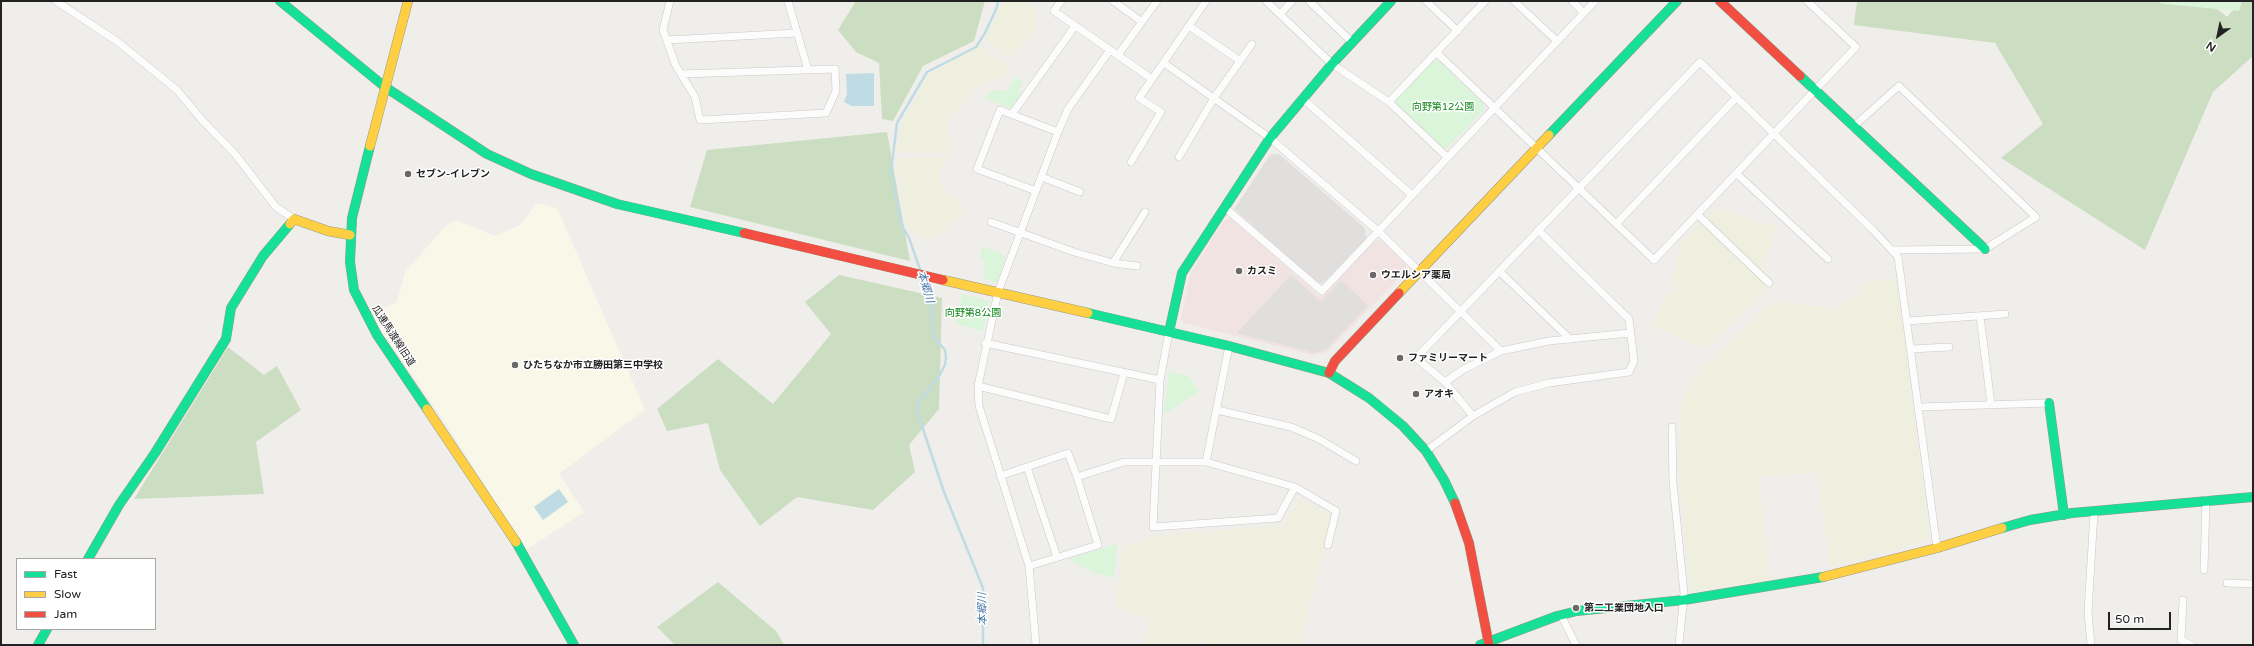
<!DOCTYPE html>
<meta charset="utf-8">
<style>
body{margin:0}
#map{position:relative;width:2254px;height:646px;overflow:hidden;background:#f0eeeb;font-family:"Varela Round",sans-serif}
canvas{display:block}
.frame{position:absolute;inset:0;border:2px solid #222;pointer-events:none}
.legend{position:absolute;left:16px;top:558px;width:140px;height:72px;box-sizing:border-box;background:#fff;border:1px solid #a7a7a7;margin:0;padding:5px 7px;list-style:none;font-size:12px;color:#222}
.legend li{display:flex;align-items:center;gap:8px;height:20px}
.legend b{width:20px;border:1px solid #a7a7a7}
.north{position:absolute;left:2198px;top:16px;width:40px;height:40px;-webkit-text-stroke:3px #fff;paint-order:stroke;rotate:213deg;font-size:11px;font-weight:700;line-height:16px;text-align:center;color:#222}
.north::after{content:'';display:block;margin:auto;width:14px;height:18px;background:#222;clip-path:polygon(50% 0,100% 100%,50% 72%,0 100%)}
.scale{position:absolute;left:2108px;top:612px;width:63px;height:18px;box-sizing:border-box;border:2px solid #222;border-top:0;padding-left:5px;font-size:12px;line-height:14px;white-space:nowrap;color:#222;-webkit-text-stroke:3px #fff;paint-order:stroke}
</style>
<div id="map">
<canvas width="2254" height="646"></canvas>
<div class="frame"></div>
<ul class="legend">
<li><b style="height:5px;background:#16e098"></b>Fast</li>
<li><b style="height:5px;background:#ffcf43"></b>Slow</li>
<li><b style="height:5px;background:#f24e42"></b>Jam</li>
</ul>
<div class="north">N</div>
<div class="scale">50 m</div>
</div>
<script>
const c = document.querySelector('canvas').getContext('2d');
c.lineJoin = 'round';
function paint(path, color) { c.fillStyle = color; c.fill(path, 'evenodd'); }
const shape = rows => new Path2D(rows.map(r => 'M' + r).join(''));
function stroke(path, color, width, dash) { c.strokeStyle = color; c.lineWidth = width; c.lineCap = dash ? 'butt' : 'round'; c.setLineDash(dash || []); c.stroke(path); }
function drawText(font, color, halo, rows, align = 'center') {
  c.font = font + ' "Varela Round","Noto Sans JP",sans-serif'; c.lineWidth = 3; c.setLineDash([]); c.textBaseline = 'middle'; c.strokeStyle = halo; c.fillStyle = color; for (const [text, x, y, turn = 0] of rows) {
    c.save(); c.translate(x, y); c.rotate((+turn || 0) * Math.PI / 180); c.textAlign = isNaN(turn) ? turn : align; if (halo) c.strokeText(text, 0, 0); c.fillText(text, 0, 0); c.restore();
  }
}
const commercial = shape([
 [1231,218,1321,297,1375,241,1381,240,1406,264,1406,271,1327,352,1314,355,1183,323,1181,319,1190,274,1225,219]
]);
const education = shape([
 [537,203,557,208,645,410,559,474,584,512,526,550,440,415,373,319,375,312,397,302,405,272,442,230,455,220,495,236,520,225]
]);
const farmland = shape([
 [1003,1,1030,1,1036,14,1035,30,1010,58,984,39],
 [981,45,1007,64,1007,70,1003,77,979,84,965,103,951,115,946,132,954,145,952,153,896,152,902,123,928,75],
 [948,156,941,171,940,183,949,195,962,206,965,212,928,242,908,229,894,158],
 [1716,207,1755,221,1777,226,1762,270,1766,292,1704,349,1652,326,1666,295,1676,288,1672,279,1682,242],
 [1897,280,1930,539,1830,568,1817,472,1759,477,1770,580,1690,592,1678,459,1682,400,1697,373,1772,302,1838,308,1854,296,1868,281],
 [1299,499,1332,516,1300,645,1215,645,1200,640,1198,645,1142,645,1151,619,1114,608,1120,580,1122,547,1153,536,1283,525]
]);
const forest = shape([
 [856,1,985,1,974,41,923,66,893,121,882,119,879,63,856,52,838,30],
 [1857,1,2207,1,2227,17,2241,1,2253,1,2253,56,2213,92,2145,250,2001,158,2043,124,1995,43,1854,25],
 [887,132,910,261,690,207,707,150],
 [839,275,942,298,939,409,909,445,915,472,873,510,797,497,760,526,720,470,708,423,667,431,657,409,718,359,773,404,831,334,805,302],
 [228,347,264,375,277,366,301,410,256,442,264,494,134,499],
 [718,582,776,631,784,645,675,645,657,627]
]);
const park = shape([
 [2156,1,2242,1,2239,11,2164,4],
 [1434,60,1440,62,1484,104,1484,110,1447,148,1442,148,1396,104,1396,98],
 [1015,77,1023,82,1018,91,1023,93,1011,108,984,98,993,90,1007,91],
 [982,246,1006,256,997,283,984,278,984,261,980,256],
 [962,294,990,301,983,331,956,324],
 [1169,372,1189,376,1199,392,1164,414],
 [1117,544,1114,578,1095,573,1067,559]
]);
const parking = shape([
 [1279,154,1365,228,1366,239,1324,282,1318,284,1234,209,1270,155],
 [1291,275,1321,302,1341,280,1368,306,1325,350,1314,353,1237,333]
]);
const water = shape([
 [874,73,874,106,852,106,844,102,847,94,846,74],
 [559,489,568,502,543,520,534,507]
]);
const stream = shape([
 [921,272,909,238,901,224,891,171,897,123,927,72,976,47,985,33,997,7,998,1],
 [923,279,931,300,933,336,945,350,946,358,945,365,938,378,919,402,917,411,944,492,983,588,983,645]
]);
const street = shape([
 [56,1,118,42,177,90,202,120,235,154,276,207,294,219],
 [670,1,663,30,676,66,695,97,700,120,826,113,836,91,835,69,681,74],
 [788,1,808,70],
 [1061,1,1054,11,1152,79],
 [1113,1,1142,22],
 [1266,1,1332,64,1389,102,1447,157],
 [1309,1,1352,42],
 [1426,1,1458,31],
 [1514,1,1557,41],
 [1572,1,1584,13],
 [1281,13,1292,1],
 [1189,26,1239,60],
 [667,40,797,33],
 [1437,53,1654,260,1856,47,1807,1],
 [1118,55,1157,1],
 [1164,63,1270,138,1378,231,1501,351],
 [1302,98,1412,195],
 [1389,102,1485,1],
 [1012,114,1075,26],
 [1853,127,1899,86,2036,217,1985,249,1892,250],
 [1179,157,1214,98,1252,44],
 [1131,162,1161,112,1139,98,1206,1],
 [1736,173,1828,259],
 [1042,177,1080,192],
 [1036,191,977,169,1000,110,1058,132],
 [1224,207,1322,291,1595,1],
 [1697,214,1769,283],
 [991,222,1074,252,1113,263,1137,266],
 [1617,223,1736,98],
 [1538,230,1629,319,1634,361,1629,372,1549,383,1515,392,1473,416,1445,382,1416,358,1700,62,1874,231,1898,257,1937,548],
 [1113,263,1145,212],
 [1499,271,1570,339],
 [1980,316,1991,404],
 [1907,321,2005,314],
 [1169,332,1160,380,1153,527,1278,518,1295,487],
 [985,343,1160,380],
 [1911,349,1949,347],
 [1445,382,1464,369,1501,351,1549,341,1630,333],
 [978,386,1111,419,1124,373],
 [1919,407,2049,403],
 [1217,410,1291,427,1319,439,1356,461],
 [1672,427,1673,483,1684,593,1679,645],
 [1426,451,1473,416],
 [1206,462,1229,346],
 [1027,467,1057,557],
 [1000,476,1068,453,1077,477,1098,545,1029,566],
 [1077,477,1124,462,1206,462,1295,487,1336,511,1328,545],
 [2204,570,2206,500],
 [2227,583,2253,584],
 [2183,600,2181,640,2191,645],
 [1561,615,1576,645],
 [1036,645,1029,566,979,406,978,386,998,292,1058,132,1068,109,1110,50],
 [2091,645,2088,612,2094,512]
]);
const fast = shape([
 [280,1,385,87,487,154,531,174,617,204,744,233],
 [1800,76,1985,249],
 [1549,135,1677,1],
 [370,146,352,218,350,262,354,290,377,335,427,409],
 [1088,313,1229,346,1329,373,1369,398,1403,426,1426,451,1444,480,1455,503],
 [1169,332,1182,273,1270,138,1332,64,1391,1],
 [2049,403,2064,515],
 [2002,528,2030,520,2072,513,2253,497],
 [516,542,574,645],
 [88,559,119,505,155,453,226,339,231,308,263,256,290,224],
 [38,645,47,629],
 [1480,645,1557,616,1577,611,1684,600,1823,577]
]);
const slow = shape([
 [370,146,408,1],
 [290,224,294,219,328,231,350,235],
 [943,280,1088,313],
 [1399,293,1549,135],
 [427,409,516,542],
 [1823,577,1937,548,2002,528]
]);
const jam = shape([
 [1720,1,1800,76],
 [744,233,943,280],
 [1329,373,1335,361,1399,293],
 [1455,503,1469,543,1489,645]
]);
const markers = [
 [408,174,4,"#6a6968"],
 [1239,271,4,"#6a6968"],
 [1373,275,4,"#6a6968"],
 [1400,358,4,"#6a6968"],
 [515,365,4,"#6a6968"],
 [1416,394,4,"#6a6968"],
 [1576,608,4,"#6a6968"]
];
const parkNames = [
 ["向野第12公園",1443,107],
 ["向野第8公園",973,313]
];
const poiNames = [
 ["セブン-イレブン",416,174],
 ["カスミ",1247,271],
 ["ウエルシア薬局",1381,275],
 ["ファミリーマート",1408,358],
 ["ひたちなか市立勝田第三中学校",523,365],
 ["アオキ",1424,394],
 ["第二工業団地入口",1584,608]
];
const streetNames = [
 ["瓜連馬渡線旧道",393,336,57]
];
const waterNames = [
 ["本郷川",925,287,73],
 ["本郷川",983,609,-91]
];
paint(commercial, '#f1e3e1');
paint(education, '#f8f7e8');
paint(farmland, '#efefdf');
paint(forest, '#cbdec1');
paint(park, '#daf5da');
paint(parking, '#e0dfde');
paint(water, '#bfdbe3');
stroke(stream, '#bfdbe3', 2.5);
stroke(street, '#c9c8c7', 8);
stroke(fast, '#999a82', 10);
stroke(slow, '#999a82', 10);
stroke(jam, '#999a82', 10);
stroke(street, '#fdfcfc', 7);
stroke(fast, '#16e098', 9);
stroke(slow, '#ffcf43', 9);
stroke(jam, '#f24e42', 9);
for (const [x, y, r, color] of markers) { const dot = new Path2D(); dot.arc(x, y, r, 0, 2 * Math.PI); c.fillStyle = color; c.fill(dot); stroke(dot, '#fff', 1.5); }
drawText('10px', '#0c8416', '#fff', parkNames);
drawText('bold 10px', '#222', '#fff', poiNames, 'left');
drawText('10px', '#222', '#fff', streetNames);
drawText('italic 11px', '#4a7aab', '#fff', waterNames);
</script>
